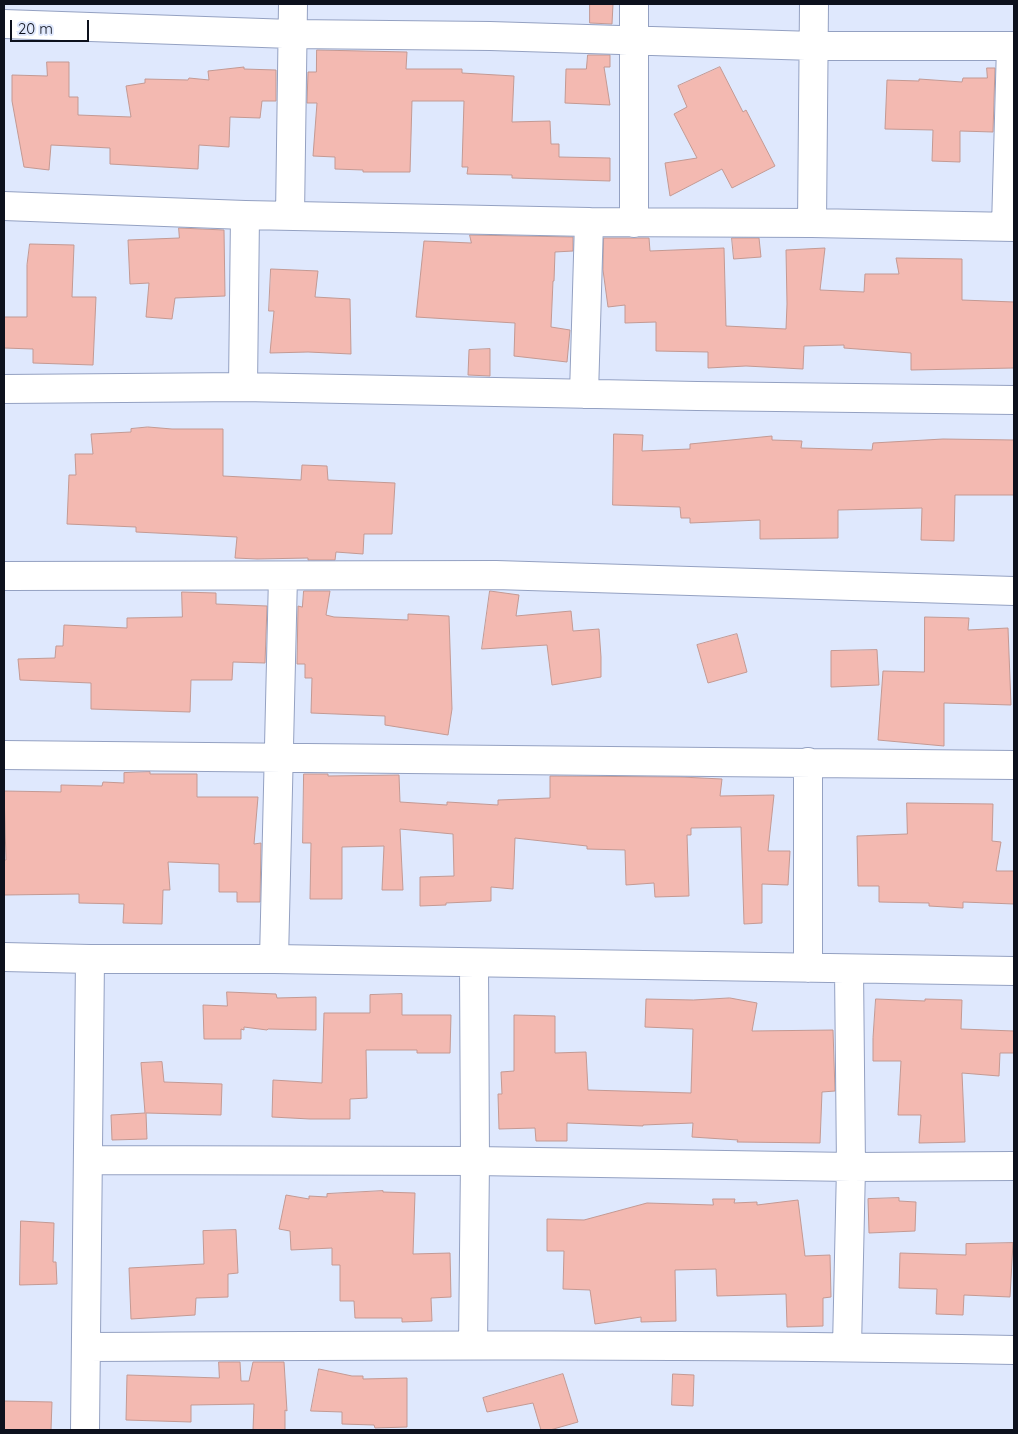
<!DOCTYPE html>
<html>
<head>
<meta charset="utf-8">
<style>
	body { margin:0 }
	#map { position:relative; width:1018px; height:1434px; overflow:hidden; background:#dfe8fd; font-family:Quicksand,sans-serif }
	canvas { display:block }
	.frame { position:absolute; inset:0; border:5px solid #0d111d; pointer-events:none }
	.scale { position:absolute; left:10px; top:20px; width:79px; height:22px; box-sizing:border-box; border:2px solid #0d111d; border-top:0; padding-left:6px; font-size:15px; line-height:18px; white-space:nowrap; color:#0d111d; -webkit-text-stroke:4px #dfe8fd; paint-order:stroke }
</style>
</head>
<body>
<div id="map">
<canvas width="1018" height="1434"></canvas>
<div class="frame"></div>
<div class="scale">20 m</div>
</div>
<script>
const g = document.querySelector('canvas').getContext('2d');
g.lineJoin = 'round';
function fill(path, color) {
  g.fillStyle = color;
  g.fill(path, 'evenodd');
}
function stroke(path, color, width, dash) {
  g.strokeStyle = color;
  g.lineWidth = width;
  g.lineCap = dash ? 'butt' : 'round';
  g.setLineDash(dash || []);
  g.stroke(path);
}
const building = new Path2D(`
	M590 4H613L612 24 590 23Z
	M317 50 407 52 406 69H462V73L514 76 512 122 550 121 551 144H559V157L610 158V181L512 178V175L467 174 468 167H462L464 101H412L410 172H363V170L335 169V157L313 156 317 103H307L308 72H316Z
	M588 55H610V67H604L610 105 565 103 566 69H586Z
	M47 62H69V97H78V115L131 117 126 86 145 83V79L188 80 189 78 209 80 208 71 244 67V69L276 70V101H262L260 118 230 117 229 147 199 145 198 169 110 164V148L51 145 49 170 24 167 12 101V75L47 76Z
	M720 67 743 112 746 110 775 166 732 188 722 169 670 196 665 163 697 158 674 114 687 107 678 86Z
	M987 68H995L993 132 960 131V162L932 161 933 130 885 129 887 80 919 81V79L962 82 963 78H987Z
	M179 228 224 230 225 296 175 298 172 319 146 317 149 283 130 284 128 240 179 238Z
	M470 235 573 237V251L555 252 554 281H553L551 327 570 330 567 362 514 356 515 323 416 317 424 241 471 243Z
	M604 238H649L650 251 724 248 726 326 786 329 787 304 786 250 825 248 820 290 864 292 865 274H899L896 258 962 259V300L1014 302V368L911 370V353L844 348V345L804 346 803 369 746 366 708 368V352L656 351V322L625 323V305L608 307 603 270Z
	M732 238H759L761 257 734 259Z
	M30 244 74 245 72 297H96L93 365 33 363V349L4 348V317H27V265Z
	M271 269 318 271 315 297 350 299 351 354 308 352 270 353 274 311H269Z
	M490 349V376L468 375 469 350Z
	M148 427 172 429H223V476L301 480 302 465 327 466 328 480 395 483 392 534H364L363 554 336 552 335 560H308V558L257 559 235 558 237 537 136 532V527L67 524 69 475H76L75 454H93L91 434 131 432V429Z
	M614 434 643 435 642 451 690 449V444L772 436V440L802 441 801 448 872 450 873 443 943 439 1014 440V495H955L954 541 921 540 922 508 838 510V538L760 539V520L690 523V518H681L680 507 613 505Z
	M304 591H330L326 615 334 617 408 620V614L449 616 452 709 448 735 385 725V716L311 713 312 678H305V664H297L298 606 302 607Z
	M490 591 519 595 516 616 571 611 573 631 599 629 601 657V677L552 685 547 645 482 649Z
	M182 592 216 593V604L267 606 265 663 233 662 232 680H191L190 712 91 709V683L20 680 18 659 55 658 56 646H63L64 625 127 628V618L182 617Z
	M925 617 969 618 968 630 1008 628 1011 705 944 703V746L878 740 883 671 924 672Z
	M737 634 747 672 708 683 697 645Z
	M877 650 879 685 831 687V651Z
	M150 772V774H197V797H258L254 844 261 843 260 902H237V892H219V864L168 862 170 890H163L162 924 123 923 124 904 79 903V894L4 895V860H6L4 791 61 792V785L102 786 103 782 124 783V773Z
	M304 774H328V776L399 775 400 802 447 805V802L498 805V800L550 798V776L681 777 722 779 720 796 774 795 768 851H790L788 885 762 884V923L744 924 741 827 691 828V835H687L689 896 655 897 654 883 626 885 625 850 587 849V846L515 838 513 889 491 887V901L446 903V905L420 906V877L454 876 453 834 400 829 403 890H382L384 846 342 847V899H310L311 843H303Z
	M907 803 993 804 992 841 1001 842 996 871H1014V904L963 902V908L929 906V903L879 902V886H858L857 836 907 834Z
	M227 992 276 994 277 998 316 997V1030L268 1029 267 1030 244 1027V1030L241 1029V1039H204L203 1005 227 1006Z
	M402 994V1015H451L450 1053H417V1050H366L367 1098 350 1099V1119H310L272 1117 273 1080 322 1083 324 1013H370V995Z
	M730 998 757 1003 752 1031 833 1030 835 1091 822 1092 820 1143 737 1142 738 1140 692 1137 693 1123 643 1125V1126L567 1123V1141H536L535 1128 499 1129 498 1094H502L501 1072 514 1071V1015L555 1016V1053L586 1052 588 1090 691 1093 693 1029 645 1027 646 999 693 1000Z
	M876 999 925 1001V999L962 1000 961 1029 1014 1031V1053H1000L999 1076 962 1073 965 1142 919 1143 921 1115H898L901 1061H873V1038Z
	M162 1062 164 1082 222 1084 221 1115 146 1113 147 1139 112 1140 111 1115 145 1113 141 1063Z
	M383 1191V1192L415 1193 413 1254 450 1253 451 1297 431 1298 432 1321 402 1322V1318H355L354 1301H340V1265H332V1248L291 1250 290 1231 279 1229 286 1195 309 1199V1196L327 1197V1194Z
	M899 1198V1201L916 1202 915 1231 869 1233 868 1199Z
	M713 1199H735L734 1203 757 1202V1205L798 1200 805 1256 830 1255 831 1297 823 1298V1326L787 1327 786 1294 717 1296 716 1269 675 1270 676 1321 641 1322V1317L595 1324 590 1290 563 1289 564 1251H547V1219L584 1220 647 1203 713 1205Z
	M21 1221 54 1223 53 1262H56L57 1284 20 1285Z
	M236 1230 238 1273 228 1274V1297L196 1298 195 1315 131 1319 129 1268 204 1264 203 1231Z
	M1013 1243 1010 1297 964 1295 963 1315 936 1314 937 1289 899 1288 900 1253 966 1255V1244Z
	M219 1362H240L241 1381H249L253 1362H284L287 1411 285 1410V1430H253L254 1404 191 1405V1422L126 1420 127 1375 219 1378Z
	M319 1369 352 1376H363V1379L407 1378V1427L375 1428 374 1425 342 1424V1412L311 1411Z
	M563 1374 578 1422 550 1430H541L533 1403 487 1412 483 1398Z
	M673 1374 694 1375 693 1406 672 1405Z
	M4 1401 52 1402 51 1430H4Z`);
const street = new Path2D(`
	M634 4V223
	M4 24 291 34 490 36 814 46H1014
	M4 206 245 215 589 222 812 223 1014 227
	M290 216 293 4
	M812 223 814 4
	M1006 227 1011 46
	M243 387 245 215
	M4 389 243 387 697 396 1014 400
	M584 394 589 222
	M4 576 496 575 1014 591
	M4 755C341 760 677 760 1014 765
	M808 762V968
	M4 957 90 959H274L1014 971
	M274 959 283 576
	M88 1160 475 1161 851 1167 1014 1166
	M473 1345 475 1161 474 964
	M86 1347C396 1345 705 1344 1014 1350
	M847 1347 851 1167 849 969
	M85 1430 90 959`);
fill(building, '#f3b9b1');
stroke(building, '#c39993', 1);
stroke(street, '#94a1c2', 30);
stroke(street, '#fff', 28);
</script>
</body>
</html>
